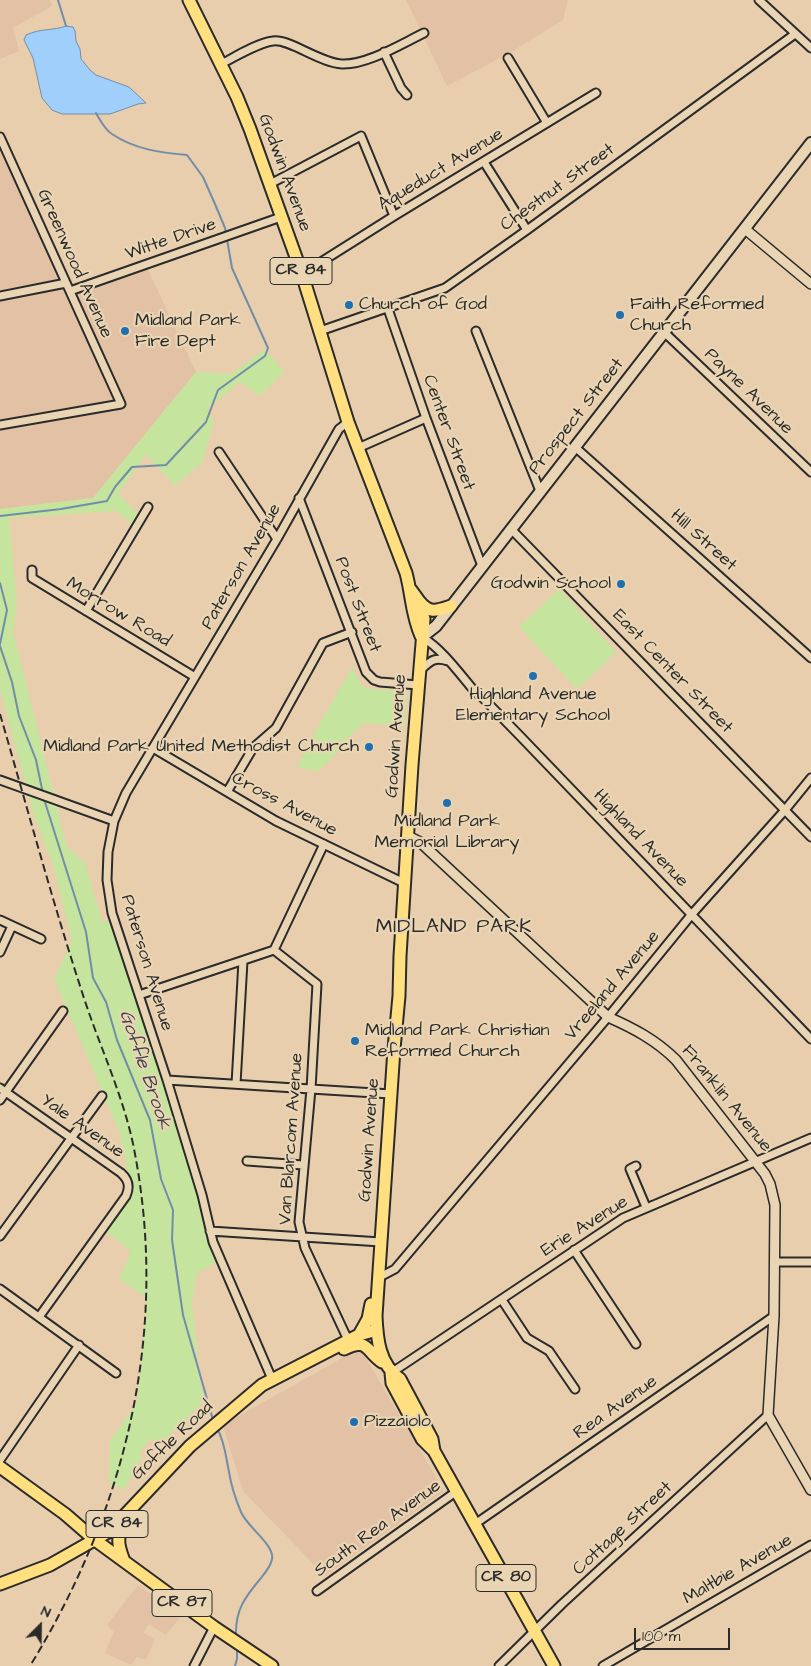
<!DOCTYPE html>
<html>
<head>
<meta charset="utf-8">
<style>
	body { margin:0 }
	#map { position:relative; width:811px; height:1666px; overflow:hidden; background:#e8cead; font-family:"Architects Daughter",sans-serif }
	canvas { display:block }
	.north { position:absolute; left:15px; top:1601px; width:50px; height:50px; -webkit-text-stroke:4px #e9d5b3; paint-order:stroke; rotate:23deg; font-size:14px; font-weight:700; line-height:20px; text-align:center; color:#2b2b2b }
	.north::after { content:''; display:block; margin:auto; width:18px; height:22px; background:#2b2b2b; clip-path:polygon(50% 0,100% 100%,50% 72%,0 100%) }
	.scale { position:absolute; left:634px; top:1628px; width:96px; height:22px; box-sizing:border-box; border:2px solid #2b2b2b; border-top:0; padding-left:6px; font-size:15px; line-height:18px; white-space:nowrap; color:#2b2b2b; -webkit-text-stroke:4px #e9d5b3; paint-order:stroke }
</style>
</head>
<body>
<div id="map">
<canvas width="811" height="1666"></canvas>
<div class="north">N</div>
<div class="scale">100 m</div>
</div>
<script>
const g = document.querySelector('canvas').getContext('2d');
g.lineJoin = 'round';
function fill(path, color) {
  g.fillStyle = color;
  g.fill(path, 'evenodd');
}
function stroke(path, color, width, dash) {
  g.strokeStyle = color;
  g.lineWidth = width;
  g.lineCap = dash ? 'butt' : 'round';
  g.setLineDash(dash || []);
  g.stroke(path);
}
function drawText(font, color, halo, rows, align = 'center') {
  g.font = font + ' "Architects Daughter",sans-serif';
  g.lineWidth = 4.5;
  g.setLineDash([]);
  g.textBaseline = 'middle';
  g.strokeStyle = halo;
  g.fillStyle = color;
  for (const [text, x, y, turn = 0] of rows) {
    g.save();
    g.translate(x, y);
    g.rotate((+turn || 0) * Math.PI / 180);
    g.textAlign = isNaN(turn) ? turn : align;
    if (halo) g.strokeText(text, 0, 0);
    g.fillText(text, 0, 0);
    g.restore();
  }
}
const built = new Path2D(`
	M0 0H50L52 6 13 28 19 51 0 59Z
	M406 0H568L563 20 511 52 447 86Z
	M0 131 72 292 147 268 196 372 93 498 0 509Z
	M360 1348 444 1491 325 1576 243 1491 223 1425Z
	M138 1585 181 1616 166 1635 149 1624 143 1633 155 1639 146 1660 137 1657 131 1665 105 1653 114 1632 107 1625Z`);
const green = new Path2D(`
	M265 349 284 372 260 396 240 382 207 409 214 421 203 461 175 486 146 455 118 494 141 516 135 526 116 511 9 518 17 603 13 632 67 847 85 863 102 922 115 919 220 1260 197 1273 192 1303 201 1387 210 1410 208 1412 204 1401 160 1444 152 1438 140 1451 142 1457 124 1490 109 1482 110 1441 137 1402 147 1298 119 1279 131 1251 102 1228 131 1187 119 1131 54 979 72 941 54 868 34 816 0 689V509L93 498 196 372 231 374Z
	M559 589 616 652 580 687 578 686 576 688 519 627Z
	M352 667 362 686 370 689 407 691 405 726 364 723 342 743 338 752 318 771 297 767 311 739Z`);
const water = new Path2D(`
	M66 26 73 27 75 31 76 41 80 49 81 59 90 70 96 75 129 87 146 103 138 104 110 114H62L52 110 42 98 33 58 24 40 26 35C41 28 53 31 66 26Z`);
const stream = new Path2D(`
	M58 0 66 26
	M0 516 61 509 107 501 115 487 132 467 166 465 206 422 218 390 265 356 268 348 232 268 225 228 215 204 203 177 187 155C161 153 134 149 112 134 105 130 100 120 96 113
	M0 583 7 610 0 644
	M0 646 12 682 19 716 36 760 43 794
	M44 799 86 932 93 978 106 1002 117 1040 150 1120 161 1179 173 1210 172 1240 183 1315 213 1420
	M217 1428C225 1442 226 1458 229 1472 231 1485 236 1500 241 1512 247 1527 275 1545 272 1559 271 1566 265 1573 261 1578 245 1597 235 1610 236 1636
	M235 1666 237 1659V1648`);
const minor = new Path2D(`
	M759 0 811 48
	M384 52 401 88 407 95
	M508 58 547 123
	M221 64C235 57 257 43 273 41 288 38 320 63 342 64 367 65 401 44 424 33
	M0 137 121 404 0 425
	M484 162 527 230
	M270 184 361 136 394 216
	M302 274 394 216 596 93
	M70 291 281 217
	M0 296 66 283
	M388 309 426 418 482 566
	M320 331 445 288 527 230 795 34
	M476 331 540 491
	M664 332 811 472
	M575 447 811 658
	M358 448 426 418
	M219 452 277 539
	M299 498 366 672 374 680 380 682 418 685
	M511 529 811 837
	M32 570V578L195 677
	M86 611 148 507
	M422 637C443 650 459 673 476 693L480 695 521 737 811 1039
	M419 671C430 662 433 656 448 661
	M153 748 276 821 404 883
	M0 780 114 821
	M227 792 253 748 276 728 323 643 352 632
	M0 920 41 939
	M274 950 317 984 311 1089 299 1222 305 1248 348 1340
	M0 952 12 926
	M139 995 274 950 324 844
	M167 1080 391 1094
	M236 1084 243 961
	M0 1088 121 1173C129 1180 130 1187 126 1196L39 1317
	M0 1100 63 1011
	M247 1161 303 1165
	M636 1166 630 1169 646 1207
	M210 1231 381 1242
	M0 1236 102 1096
	M574 1250 636 1344
	M775 1262H811
	M378 1278 395 1269 608 1017 692 914 785 810 811 778
	M0 1289 116 1373
	M502 1300 527 1338 549 1351 575 1389
	M391 1373 623 1218 811 1138
	M272 1379 213 1242 202 1195 167 1080 112 913 107 880 108 852 114 821 126 793 277 539 339 429 348 422
	M0 1460 79 1345
	M475 1524 774 1316
	M317 1591 457 1491
	M194 1666 214 1627
	M499 1666 562 1604 768 1415
	M603 1666 811 1545`);
const tertiary = new Path2D(`
	M745 229 811 284
	M408 836 420 842 608 1017C633 1028 656 1040 676 1060L765 1174 770 1184 775 1205 774 1316 768 1415 811 1490`);
const secondary = new Path2D(`
	M422 637 436 626 811 143`);
const primary = new Path2D(`
	M189 0 237 97 250 129 302 274 348 422 406 573C412 595 411 613 421 636
	M411 590 419 601 424 619 412 765 400 956 399 996 394 1049 376 1316C377 1339 379 1364 400 1379L432 1439 434 1451
	M419 601C430 614 436 611 451 606
	M359 1335 368 1319 371 1304
	M344 1349C368 1337 366 1351 382 1362
	M391 1373 392 1383 422 1439 434 1451 554 1666
	M0 1467 65 1514 95 1540 214 1627 272 1666
	M124 1520C117 1538 117 1543 124 1561
	M0 1584 50 1565 110 1531 190 1446 262 1385 359 1335 377 1330`);
const rail = new Path2D(`
	M0 714C27 807 52 900 82 992 99 1046 125 1098 135 1154 169 1335 125 1511 30 1666`);
const markers = [
	[349,305,5,"#1f6fb2"],
	[620,315,5,"#1f6fb2"],
	[125,331,5,"#1f6fb2"],
	[621,584,5,"#1f6fb2"],
	[533,676,5,"#1f6fb2"],
	[369,747,5,"#1f6fb2"],
	[447,803,5,"#1f6fb2"],
	[355,1041,5,"#1f6fb2"],
	[354,1422,5,"#1f6fb2"]
];
const shields = [
	[301,271,62],
	[117,1524,62],
	[506,1578,60],
	[182,1603,60]
];
const shieldNames = [
	["CR 84",301,271],
	["CR 84",117,1524],
	["CR 80",506,1578],
	["CR 87",182,1603]
];
const streetNames = [
	["Aqueduct Avenue",441,170,-31],
	["Godwin Avenue",284,173,70],
	["Chestnut Street",558,188,-36],
	["Witte Drive",171,240,-19],
	["Greenwood Avenue",74,264,66],
	["Payne Avenue",748,392,44],
	["Prospect Street",577,417,-52],
	["Center Street",448,433,70],
	["Hill Street",703,541,42],
	["Paterson Avenue",242,567,-60],
	["Post Street",357,605,69],
	["Morrow Road",118,613,31],
	["East Center Street",672,672,46],
	["Godwin Avenue",397,736,-86],
	["Cross Avenue",284,805,28],
	["Highland Avenue",640,839,46],
	["Paterson Avenue",146,963,73],
	["Vreeland Avenue",613,986,-50],
	["Franklin Avenue",726,1099,51],
	["Yale Avenue",82,1127,35],
	["Van Blarcom Avenue",292,1139,-86],
	["Godwin Avenue",370,1140,-86],
	["Erie Avenue",585,1227,-32],
	["Rea Avenue",616,1408,-35],
	["Goffle Road",173,1441,-44],
	["South Rea Avenue",378,1529,-36],
	["Cottage Street",623,1529,-43],
	["Maltbie Avenue",738,1570,-30]
];
const poiNames = [
	["Church of God",359,305],
	["Faith Reformed",630,305],
	["Church",630,326],
	["Midland Park",135,321],
	["Fire Dept",135,342],
	["Godwin School",611,584,"right"],
	["Highland Avenue",533,695,"center"],
	["Elementary School",533,716,"center"],
	["Midland Park United Methodist Church",359,747,"right"],
	["Midland Park",447,822,"center"],
	["Memorial Library",447,843,"center"],
	["Midland Park Christian",365,1031],
	["Reformed Church",365,1052],
	["Pizzaiolo",364,1422]
];
const waterNames = [
	["Goffle Brook",144,1070,71]
];
const quarterNames = [
	["MIDLAND PARK",454,928]
];
fill(built, '#e2c1a4');
fill(green, '#c5e59e');
fill(water, '#a1cffc');
stroke(water, '#728da8', 1);
stroke(stream, '#728da8', 2);
stroke(minor, '#2b2b2b', 11);
stroke(tertiary, '#2b2b2b', 12);
stroke(secondary, '#2b2b2b', 14);
stroke(primary, '#2b2b2b', 15);
stroke(minor, '#e9d5b3', 7);
stroke(tertiary, '#e9d5b3', 9);
stroke(secondary, '#e9d5b3', 10);
stroke(primary, '#ffdf80', 11);
stroke(rail, '#2b2b2b', 2, [8, 4]);
for (const [x, y, r, color] of markers) {
  const dot = new Path2D();
  dot.arc(x, y, r, 0, 2 * Math.PI);
  g.fillStyle = color;
  g.fill(dot);
  stroke(dot, '#e9d5b3', 2);
}
for (const [x, y, w] of shields) {
  const box = new Path2D();
  box.roundRect(x - w / 2, y - 13.5, w, 27, 4);
  g.fillStyle = '#e9d5b3';
  g.fill(box);
  stroke(box, '#2b2b2b', 1);
}
drawText('bold 16px', '#2b2b2b', null, shieldNames);
drawText('18px', '#2b2b2b', '#e9d5b3', streetNames);
drawText('18px', '#2b2b2b', '#e9d5b3', poiNames, 'left');
drawText('italic 19px', '#3d444a', '#e9d5b3', waterNames);
g.letterSpacing = '1px';
drawText('20px', '#2b2b2b', '#e9d5b3', quarterNames);
g.letterSpacing = '0px';
</script>
</body>
</html>
